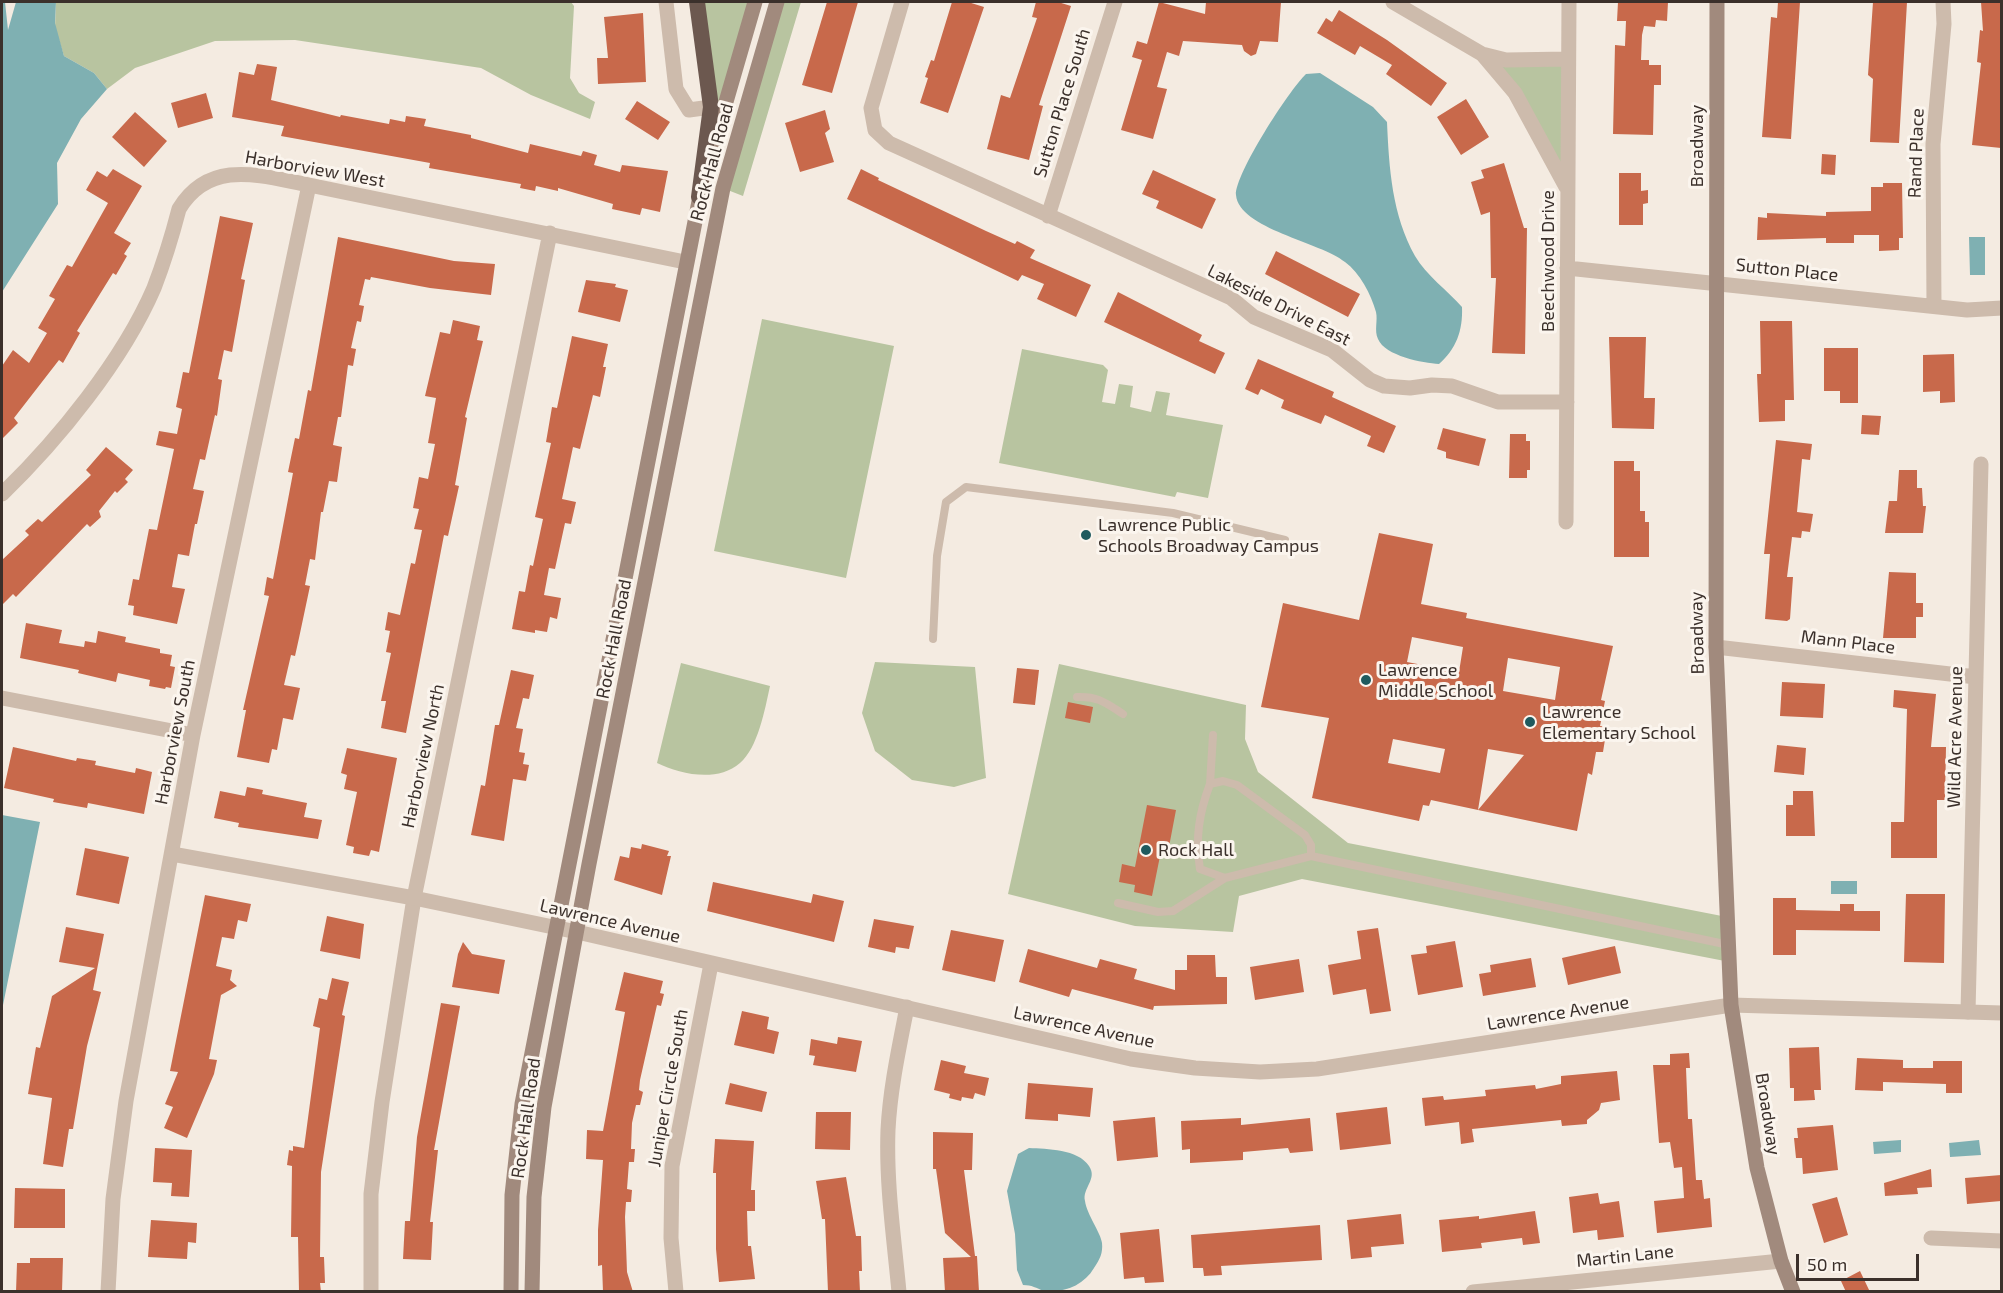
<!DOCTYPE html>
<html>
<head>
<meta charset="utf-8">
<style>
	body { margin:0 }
	#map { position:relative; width:2003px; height:1293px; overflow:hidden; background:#f4ebe1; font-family:"Exo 2",sans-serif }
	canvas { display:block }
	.frame { position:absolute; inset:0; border:3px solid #3b302b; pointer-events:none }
	.scale { position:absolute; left:1796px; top:1254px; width:123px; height:27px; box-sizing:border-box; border:3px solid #3b302b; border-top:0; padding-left:8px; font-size:18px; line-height:21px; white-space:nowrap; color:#3b302b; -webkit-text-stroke:4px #fbf5ee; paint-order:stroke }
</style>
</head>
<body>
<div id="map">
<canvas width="2003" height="1293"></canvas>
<div class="frame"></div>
<div class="scale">50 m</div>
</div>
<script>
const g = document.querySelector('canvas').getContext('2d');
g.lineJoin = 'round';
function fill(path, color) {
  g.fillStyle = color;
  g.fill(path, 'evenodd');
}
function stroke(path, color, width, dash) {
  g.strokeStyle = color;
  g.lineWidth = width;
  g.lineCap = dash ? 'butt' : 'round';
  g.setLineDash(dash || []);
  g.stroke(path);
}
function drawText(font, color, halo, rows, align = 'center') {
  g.font = font + ' "Exo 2",sans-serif';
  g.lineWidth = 6;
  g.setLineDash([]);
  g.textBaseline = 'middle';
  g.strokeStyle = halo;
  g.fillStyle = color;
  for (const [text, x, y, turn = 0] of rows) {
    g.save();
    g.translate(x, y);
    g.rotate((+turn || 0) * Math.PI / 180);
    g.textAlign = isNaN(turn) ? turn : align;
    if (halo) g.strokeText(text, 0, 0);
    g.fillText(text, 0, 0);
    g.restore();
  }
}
const green = new Path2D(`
	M56 2H571L574 6 570 78 579 93 595 102 590 119 531 95 481 68 295 40 215 41 135 68 107 89 94 73 64 56 55 27Z
	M694 2H754L715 142Z
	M781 2H801L743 196 725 189Z
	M1482 54 1568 59V190Z
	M762 319 894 346 846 578 714 551Z
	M1022 349 1103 365 1108 370 1102 402 1115 404 1119 384 1133 386 1130 407 1151 412 1156 391 1170 393 1166 415 1223 425 1208 498 1177 492 1175 497 999 463Z
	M875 662 975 667 986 778 954 787 912 780 875 751 862 713Z
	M681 663 770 686C765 709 758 748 740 763 717 783 680 774 657 763Z
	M1059 664 1246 705 1245 739 1258 772 1348 843 1727 917 1730 962 1302 879 1239 896 1233 932 1135 926 1008 894Z`);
const water = new Path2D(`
	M2 2H5L8 30 16 2H56L55 23 64 56 94 73 107 89 81 119 57 163 58 204 2 292Z
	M1320 73 1373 107 1387 122C1389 168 1392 215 1415 256 1426 275 1448 291 1462 307 1463 331 1456 349 1439 364 1423 363 1385 356 1378 339 1374 331 1378 320 1376 312 1371 294 1360 273 1345 262 1321 242 1239 229 1236 195 1235 174 1289 90 1306 74Z
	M1969 237H1985V275H1970Z
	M2 815 40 822 2 1010Z
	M1831 881H1857V894H1831Z
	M1901 1140V1152L1874 1154 1873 1142Z
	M1979 1140 1981 1155 1950 1157 1949 1143Z
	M1029 1148C1047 1149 1078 1149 1089 1166 1098 1179 1082 1188 1085 1201 1087 1215 1101 1233 1102 1243 1103 1253 1100 1259 1094 1268 1084 1285 1065 1293 1044 1291 1036 1288 1032 1285 1023 1285L1017 1270 1015 1234 1007 1191 1018 1154Z`);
const building = new Path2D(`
	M827 2H858L832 93 802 85Z
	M952 2H968L984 7 948 113 920 103 928 78 925 77 931 60 934 61Z
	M1036 2H1058L1071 6 1039 105 1043 106 1029 160 987 149 1001 95 1010 98 1037 18 1032 17Z
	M1159 2 1205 14 1206 2H1281L1278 42 1260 41 1256 54 1251 56 1244 51 1242 45 1183 41 1179 56 1167 52 1157 87 1167 89 1153 139 1121 130 1142 60 1132 57 1137 41 1147 44Z
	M1618 2H1668L1667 21 1656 20 1655 27 1644 26 1642 35 1641 60H1649V65H1661V85H1654L1653 135 1613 134 1615 45 1625 46 1626 21H1617Z
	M1778 2H1800L1791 139 1762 137 1771 17 1777 18Z
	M1873 2H1907L1899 143 1870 142 1873 79 1868 75Z
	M1981 2H2001V148L1972 145 1981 63 1977 62 1980 30 1983 31Z
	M1339 10 1387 40 1447 83 1431 106 1386 74 1392 65 1360 46 1355 55 1317 33 1326 18 1332 22Z
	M643 13 646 82 598 84 597 58H608L604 17Z
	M257 64 277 67 271 100 340 117 341 115 389 124 390 119 405 122 406 116 426 119 424 126 471 135V138L528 153 530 144 581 156 583 151 597 155 594 165 620 172 622 165 668 171 660 212 642 208 640 215 612 209 613 204 558 188V191L536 186 535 191 520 188 521 184 429 168 430 163 281 136 284 126 232 117 239 72 254 75Z
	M206 93 213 118 178 128 171 103Z
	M1466 99 1489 137 1461 155 1437 117Z
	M637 101 670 122 658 140 625 119Z
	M825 110 830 129 825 133 834 162 800 172 785 123Z
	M135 112 167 141 144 167 112 137Z
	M1822 154 1836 155 1835 175 1821 174Z
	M1504 163 1524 228H1527L1525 354 1492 353 1496 278H1491L1490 212 1481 215 1471 182 1484 178 1481 170Z
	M113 169 142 186 114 233 131 243 124 254 127 256 116 275 113 273 77 331 80 333 63 363 59 360 14 418 18 423 2 439V366L13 350 29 363 47 333 38 328 55 299 49 296 67 265 72 267 108 203 86 190 97 171 107 177Z
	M861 169 879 178 878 180 986 231 1015 244 1017 241 1035 250 1030 258 1091 285 1076 317 1037 299 1044 284 1022 275 1018 281 847 199Z
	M1153 170 1216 199 1202 229 1156 208 1159 201 1142 194Z
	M1619 173H1641V191L1648 190V203L1643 204V225H1619Z
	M1883 183H1902L1903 238H1899V250L1879 251V235H1854V243H1826V238L1757 240 1758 217 1767 218V213L1826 216V212L1871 211V187H1883Z
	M220 216 253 223 241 279 245 280 232 352 224 350 218 379 222 380 217 416 215 415 205 460 200 459 193 489 204 491 197 524H195L189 556 178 554 172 587 185 589 177 624 133 615 134 606 128 605 133 579 139 580 149 529 157 530 174 449 156 445 159 431 177 434 182 409 176 407 183 372 189 373Z
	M338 237 454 261 495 264 491 295 430 288 371 277 370 280 365 279 359 305 364 306 361 322 357 321 351 348 356 349 353 366 348 365 341 417H338L333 445 342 447 337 482 329 481 323 512H321L315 560 310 559 305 585 310 586 299 638 295 656 291 655 284 685 300 688 293 720 283 718 277 750 272 749 269 763 237 757 246 710H243L269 596 264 595 267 577 273 579 293 473 288 472 295 438 299 439 308 390 311 391Z
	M1276 251 1360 294 1348 317 1265 274Z
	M586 280 616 284 615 287 628 290 620 322 578 312Z
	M1118 292 1202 335 1199 341 1225 353 1215 374 1104 322Z
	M453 320 480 326 477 340 483 341 465 417 467 418 455 485 459 486 448 536 444 535 406 733 381 728 386 701H381L391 653 386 652 390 631 385 630 388 612 400 615 411 563 415 564 422 530 414 529 419 509 413 508 419 477 428 479 435 444 428 443 436 398 425 396 440 332 450 334Z
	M1760 321H1792L1794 400H1785V421L1759 422 1757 374H1761Z
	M572 336 608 344 603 367H606L600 397 593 395 580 449 573 447 562 499 576 502 571 524 565 523 555 569 549 568 544 595 561 598 557 619 550 617 547 632 535 630V633L512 629 519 591 525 592 530 565 533 566 543 519 535 517 551 443 546 442 552 407 557 408Z
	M1609 337H1646L1644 398H1655L1654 429 1612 428Z
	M1824 348H1858V403H1840V391H1824Z
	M1954 354 1955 402 1940 403V391L1923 392V355Z
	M1258 359 1334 392 1332 397 1396 426 1384 453 1367 446 1371 436 1325 415 1321 424 1281 408 1284 400 1261 389 1258 395 1245 389Z
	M1862 415 1881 416 1879 435 1861 434Z
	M1443 428 1486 439 1479 466 1446 458V452L1437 449Z
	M1510 434H1526V441H1530V470H1527V478H1509Z
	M1776 440 1812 444 1810 460 1802 459 1797 512 1813 514 1810 532 1802 531 1801 538 1792 537 1787 577H1793L1790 619 1787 621 1765 619 1770 554H1764Z
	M106 447 133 470 125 479 128 482 117 493 115 491 99 511 101 517 90 527 87 524 16 597 13 594 2 605V560L29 535 25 531 38 519 42 522 91 475 86 470Z
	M1614 461H1634V471H1640V511H1645V522H1649V557H1614Z
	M1899 470H1917V488H1922L1923 506H1926L1923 533H1885L1889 501H1897Z
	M1379 533 1433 544 1421 604 1467 613 1466 618 1613 646 1601 700 1605 701 1600 726 1607 727 1603 752H1596L1592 775 1588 773 1577 831 1478 810 1524 755 1488 749 1478 810 1431 800 1429 806 1423 805 1419 821 1312 798 1329 718 1261 707 1283 603 1359 620ZM1412 637 1463 647 1459 672 1407 662ZM1508 658 1560 667 1555 700 1503 691ZM1393 739 1445 749 1440 773 1388 763Z
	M1889 572 1916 573V603H1923V617H1916V638H1883Z
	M26 623 62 630 59 643 84 647 85 641 96 643 98 631 126 637 125 642 160 649V653L172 655 170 666 175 667 171 688 166 687 165 689 149 686 150 680 118 673 116 682 78 673 79 670 20 658Z
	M1017 668 1039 670 1035 705 1013 703Z
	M511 670 534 675 529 699 523 698 516 728 523 729 519 752 525 753 523 764 529 765 526 781 513 779 504 841 471 835 481 785 485 786 495 725H499Z
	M1782 682 1825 684 1823 718 1780 716Z
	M1894 690 1936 694 1931 747H1946L1945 800H1937V858H1891V822H1904L1907 709 1893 707Z
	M1068 702 1093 707 1090 723 1065 718Z
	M1777 745 1806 748 1804 775 1774 772Z
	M13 747 76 761 77 758 96 761 95 765 135 773 136 768 152 772 144 814 88 803 87 808 53 802 54 799 4 788Z
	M347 748 397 758 379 852 371 850 369 856 353 853 354 847 346 845 357 792 344 789 347 775 341 773Z
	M247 787 263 790 262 794 307 803 304 817 322 820 318 839 238 827 239 823 214 818 220 791 245 796Z
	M1793 791H1813L1815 836H1786V805H1793Z
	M1147 805 1176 810 1168 852 1161 851 1152 896 1134 892 1135 885 1119 882 1122 864 1135 867Z
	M642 844 669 851 667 856H671L662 895 614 880 620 856 629 858 631 847 641 849Z
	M85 848 129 857 119 904 76 895Z
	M713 882 811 903 813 894 844 901 834 942 707 911Z
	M1906 894H1945L1944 963 1904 962Z
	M205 895 251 904 247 922 238 920 234 939 222 937 216 966 232 970 230 980 237 986 221 995 209 1059 217 1060 214 1074 187 1138 164 1128 173 1107 165 1104 178 1072 170 1071Z
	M1773 898H1796V910L1840 911V904H1854V911H1880V931L1796 930V955H1773Z
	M327 916 364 924 360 959 320 951Z
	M874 919 914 926 909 949 896 947 895 953 868 947Z
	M66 927 104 934 93 990 101 992 87 1046 73 1129H69L63 1167 43 1164 52 1098 28 1094 36 1047 40 1048 52 996 95 968 59 962Z
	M1378 928 1391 1011 1370 1014 1366 989 1333 995 1328 965 1361 959 1357 931Z
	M951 930 1004 940 995 982 942 970Z
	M1455 941 1463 987 1418 995 1411 955 1427 953 1426 946Z
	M463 942 472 954 505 960 499 994 452 987 458 954Z
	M1615 946 1621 973 1568 985 1562 958Z
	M1028 949 1097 968 1100 959 1137 969 1134 979 1175 990V970H1187V955H1215L1216 977H1227V1004L1154 1006 1153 1010 1072 989 1069 997 1019 982Z
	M1531 958 1536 987 1483 996 1479 974 1491 972 1490 965Z
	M1299 959 1304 992 1255 1000 1250 967Z
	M624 972 663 981 660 993 664 994 661 1006 657 1005 640 1080 639 1090 643 1092 640 1105H636L632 1123 631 1149H635L634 1162H629L627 1189 632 1190 631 1202H626L625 1217 627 1272 633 1292H603L602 1265 598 1266V1230L603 1160 586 1159 587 1130 603 1131 625 1012 615 1010Z
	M332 978 349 982 342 1015 345 1016 321 1172 320 1257H324L325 1283H320L321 1292H299L298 1237H291L292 1166 287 1165 289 1150 293 1151V1146L304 1148 320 1028 313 1026 319 998 327 1000Z
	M441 1003 460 1006 434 1150H438L430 1222H433L431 1260 403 1259 405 1221H410L417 1137Z
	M742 1011 769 1017 767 1029 779 1032 774 1054 734 1045Z
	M838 1037 862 1041 856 1072 813 1065 815 1056 809 1055 811 1039 837 1044Z
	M1819 1047 1821 1090H1814L1815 1100 1794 1101V1088H1790L1789 1048Z
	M1689 1053 1690 1068H1686L1688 1119H1692L1696 1180H1702L1704 1199 1710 1198 1712 1227 1657 1233 1654 1201 1684 1198 1682 1167 1674 1168 1670 1142 1659 1143 1653 1065H1670V1054Z
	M1857 1058 1903 1060V1068H1933V1061H1962V1093H1946V1084L1883 1082V1091L1855 1090Z
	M941 1060 966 1066 964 1073 989 1078 985 1096 975 1093 973 1099 962 1097 961 1101 949 1098 950 1094 934 1090Z
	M1617 1071 1620 1100 1601 1103 1599 1110 1587 1120V1124L1562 1126 1561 1120 1472 1129 1474 1142 1461 1144 1459 1122 1425 1126 1422 1098 1443 1096 1444 1100 1486 1096 1485 1090 1535 1085 1536 1089 1561 1084V1076Z
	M730 1083 767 1092 762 1112 725 1104Z
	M1028 1083 1093 1088 1090 1117 1058 1114V1121L1025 1119Z
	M1387 1107 1391 1144 1340 1150 1336 1113Z
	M816 1112H851L850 1150 815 1149Z
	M1155 1117 1158 1157 1117 1161 1113 1121Z
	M1241 1118V1125L1310 1118 1313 1151 1290 1153 1288 1148 1243 1152V1160L1190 1163V1149L1182 1150 1181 1121Z
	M1833 1125 1838 1170 1803 1174 1802 1158H1796L1794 1138H1798L1797 1128Z
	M933 1132 973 1133 972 1170H964L975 1256H977L979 1292H945L943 1258 971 1257 945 1233 936 1169H933Z
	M715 1139 754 1141 751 1190H755V1211H747L748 1246H751L755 1279 719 1282 716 1249V1173H713Z
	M155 1148 192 1150 189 1197 171 1196 172 1183 153 1182Z
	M1931 1169 1932 1187 1917 1188 1918 1194 1885 1196 1884 1183Z
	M2001 1175V1201L1967 1204 1965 1178Z
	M846 1177 856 1236H861L862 1271H859L860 1292H828L825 1219H822L816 1181Z
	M15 1188 65 1189V1228H14Z
	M1598 1193 1600 1204 1619 1201 1624 1237 1598 1240 1597 1230 1573 1233 1569 1197Z
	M1837 1197 1848 1235 1824 1243 1812 1204Z
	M1535 1211 1540 1243 1523 1245 1522 1238 1481 1243 1482 1248 1442 1252 1439 1220 1479 1216V1219Z
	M1401 1214 1404 1244 1371 1247 1372 1257 1351 1259 1347 1220Z
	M151 1220 197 1223 196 1243 188 1242 187 1259 148 1257Z
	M1320 1225 1322 1260 1221 1266 1222 1275 1204 1276 1203 1268H1193L1191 1235Z
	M1159 1229 1164 1282 1145 1283 1144 1277 1124 1279 1120 1233Z
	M30 1258H63L62 1292H16L17 1263H30Z
	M1860 1271 1870 1292H1846L1841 1281Z`);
const service = new Path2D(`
	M933 639 937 556 946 502 966 487 1173 513 1285 540
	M1077 697C1098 696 1106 703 1123 714
	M1210 784 1213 735
	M1311 856V845L1305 835 1237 785 1223 781 1210 784C1199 813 1195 839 1200 869L1225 878 1311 856 1729 945
	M1118 903 1158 912 1173 911 1225 878`);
const minor = new Path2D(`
	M666 2 676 89 689 110 711 107
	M902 2 871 108 875 130 889 143 1231 298 1254 317 1332 350 1370 380 1384 386 1410 388 1432 385 1452 386 1498 402H1567
	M1393 2 1482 54 1506 60 1568 59
	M1482 54 1515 93 1566 187
	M1048 216 1115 2
	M1567 268 1967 310 2002 308
	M1934 306 1933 144 1944 24 1943 2
	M2 494C58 440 123 360 154 288 164 262 172 236 179 209 210 158 261 176 309 185L685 262
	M1566 522 1569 2
	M1716 647 1976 677
	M2 698 193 735
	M1968 1012 1981 464
	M1931 1238 2002 1241
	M108 1292 113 1199 126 1101 193 735 309 185
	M371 1292V1194L382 1102 414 898 550 233
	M676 1292 671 1238 672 1166 711 964
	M899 1292C894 1238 886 1184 888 1130 890 1089 899 1048 907 1007
	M1473 1292 1781 1261`);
const tertiary = new Path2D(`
	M172 854 414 898 577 932 1131 1059 1195 1068 1260 1072 1317 1069 1731 1005 2002 1013`);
const secondary = new Path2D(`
	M1717 2 1716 647 1731 1005 1757 1168 1781 1261 1793 1292
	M710 157 755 2
	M511 1292 512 1195 522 1104 702 186
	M532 1292 534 1197 544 1107 589 864 723 188 777 2`);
const trunk = new Path2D(`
	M697 2 711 107 699 197`);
const markers = [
	[1086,535,6,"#1f5a5e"],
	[1366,680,6,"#1f5a5e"],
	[1530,722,6,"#1f5a5e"],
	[1146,850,6,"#1f5a5e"]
];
const streetNames = [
	["Sutton Place South",1062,103,-73],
	["Broadway",1697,146,-90],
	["Rand Place",1916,153,-88],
	["Rock Hall Road",712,162,-75],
	["Harborview West",315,169,10],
	["Beechwood Drive",1548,261,-90],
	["Sutton Place",1787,270,6],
	["Lakeside Drive East",1279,305,27],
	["Broadway",1697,633,-91],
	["Rock Hall Road",614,639,-79],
	["Mann Place",1848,642,7],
	["Harborview South",175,732,-79],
	["Wild Acre Avenue",1955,737,-89],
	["Harborview North",423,756,-78],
	["Lawrence Avenue",610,921,13],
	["Lawrence Avenue",1558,1013,-9],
	["Lawrence Avenue",1084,1027,12],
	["Juniper Circle South",668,1088,-80],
	["Broadway",1768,1114,81],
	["Rock Hall Road",526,1118,-82],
	["Martin Lane",1625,1256,-6]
];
const poiNames = [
	["Lawrence Public",1098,525],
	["Schools Broadway Campus",1098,546],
	["Lawrence",1378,670],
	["Middle School",1378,691],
	["Lawrence",1542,712],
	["Elementary School",1542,733],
	["Rock Hall",1158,850]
];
fill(green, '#b8c4a0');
fill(water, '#7fb0b2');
fill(building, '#c8694b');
stroke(service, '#cdbbac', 8);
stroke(minor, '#cdbbac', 15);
stroke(tertiary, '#cdbbac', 15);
stroke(secondary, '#a18a7d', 15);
stroke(trunk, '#6c584f', 16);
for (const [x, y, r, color] of markers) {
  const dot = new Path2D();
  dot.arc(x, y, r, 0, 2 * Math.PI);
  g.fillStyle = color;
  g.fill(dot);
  stroke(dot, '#fbf5ee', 2);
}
drawText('18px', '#3b302b', '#fbf5ee', streetNames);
drawText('18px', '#3b302b', '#fbf5ee', poiNames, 'left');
</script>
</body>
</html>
